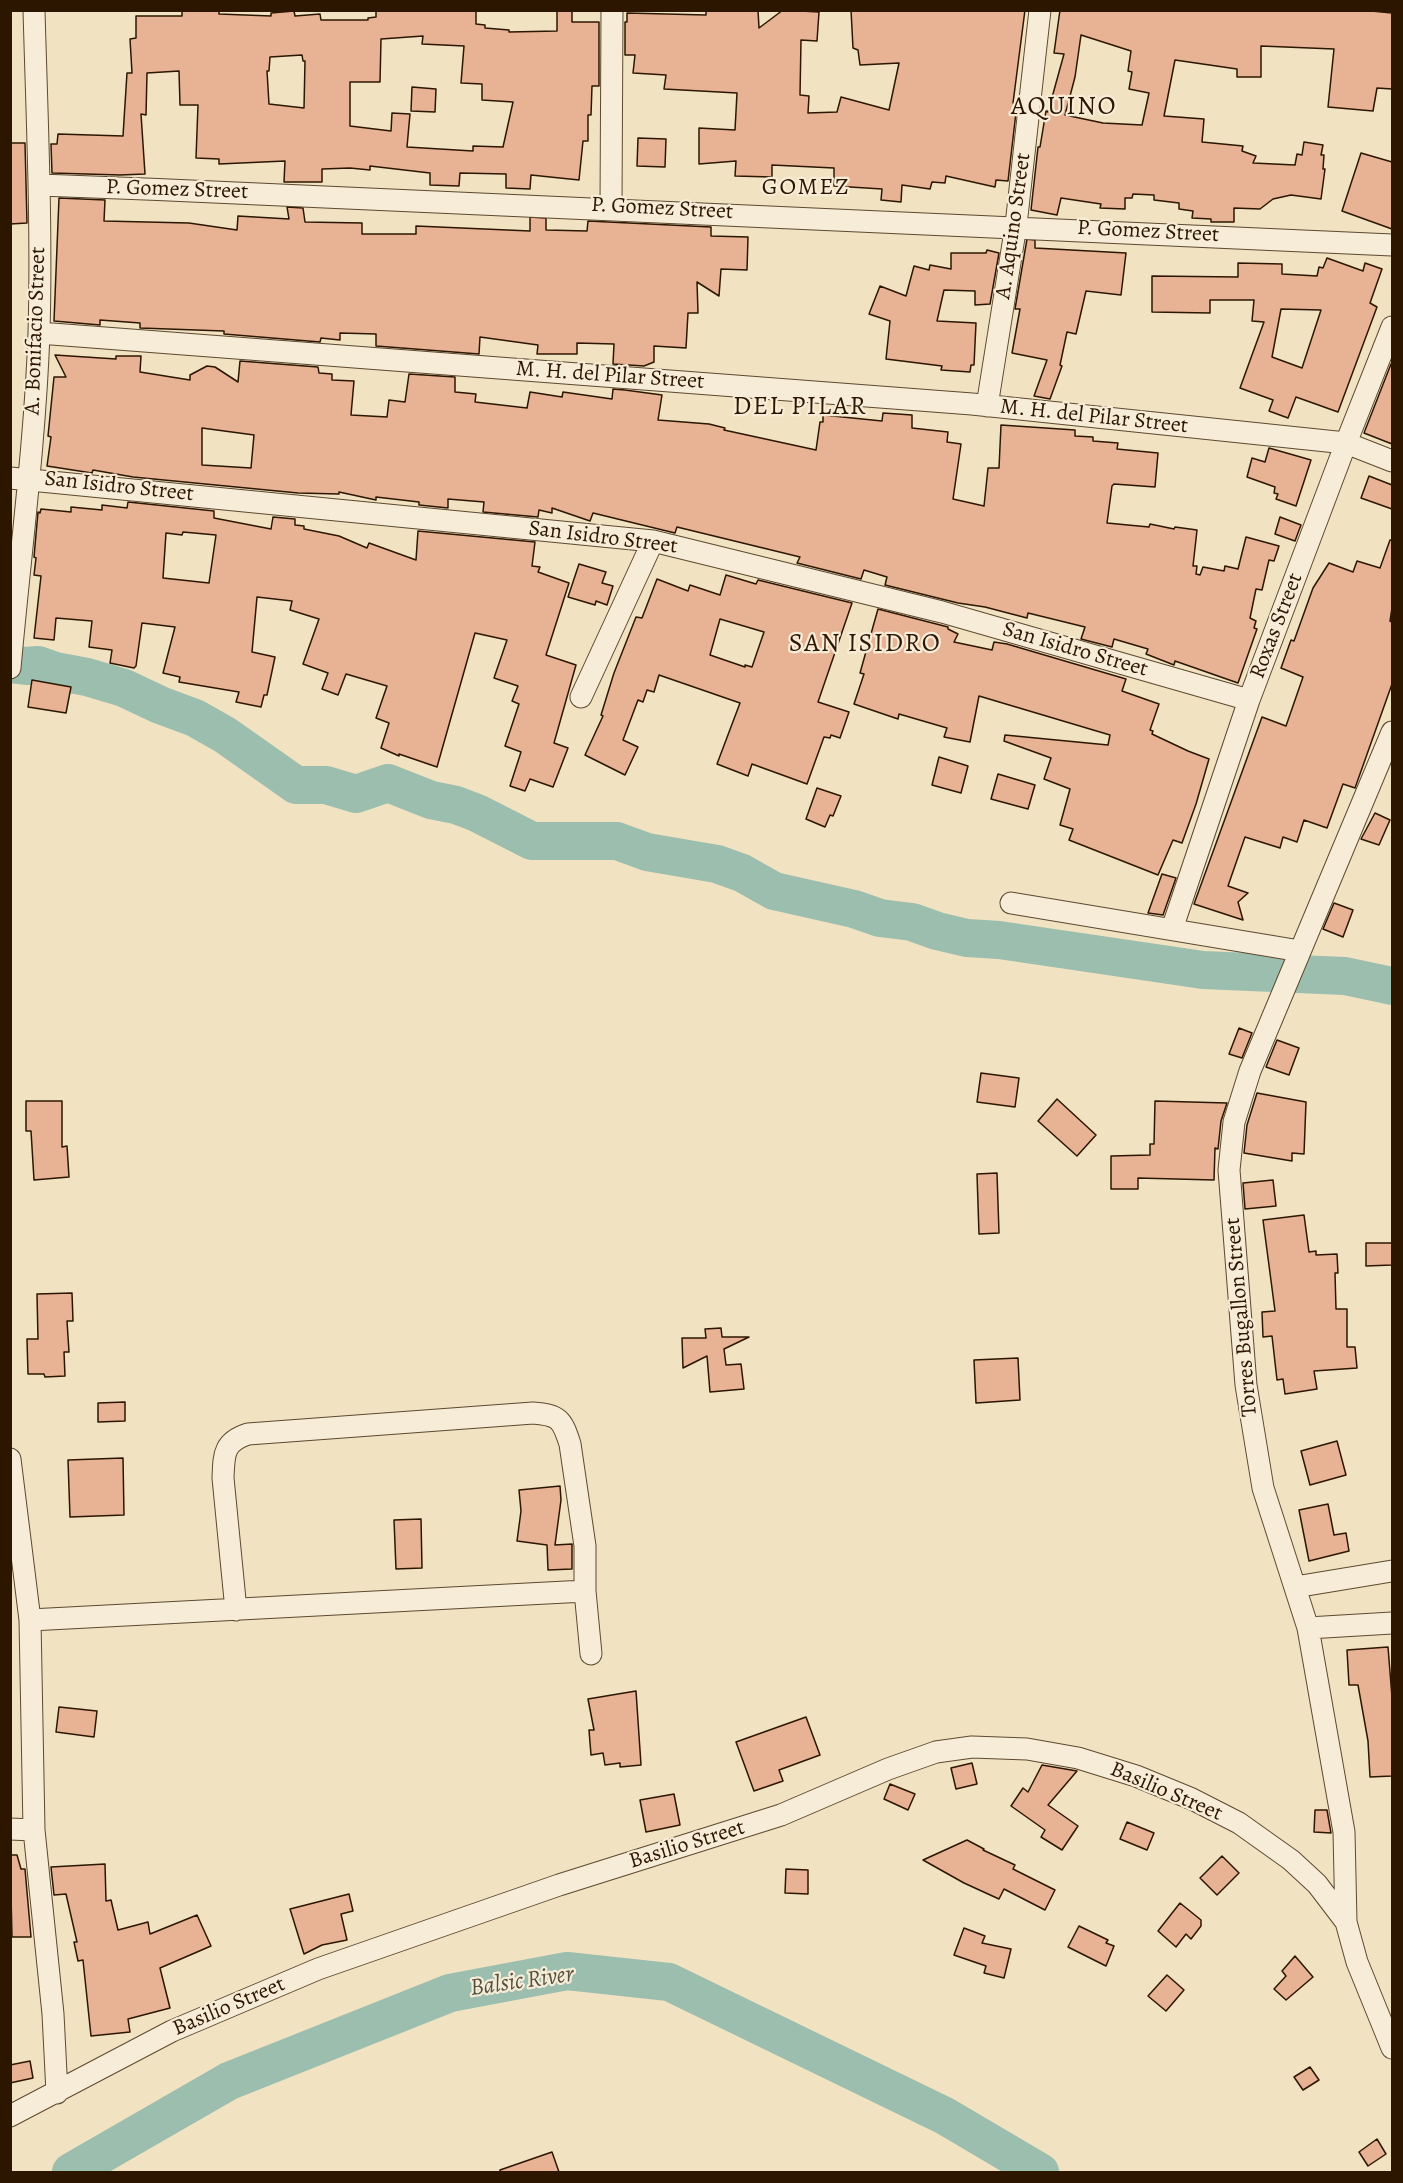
<!DOCTYPE html>
<html>
<head>
<meta charset="utf-8">
<style>
	body { margin:0 }
	#map { position:relative; width:1403px; height:2183px; overflow:hidden; background:#f1e2c1; font-family:Alegreya,serif }
	canvas { display:block }
	.frame { position:absolute; inset:0; border:12px solid #2c1600; pointer-events:none }
</style>
</head>
<body>
<div id="map">
<canvas width="1403" height="2183"></canvas>
<div class="frame"></div>
</div>
<script>
const g = document.querySelector('canvas').getContext('2d');
g.lineJoin = 'round';
function stroke(path, color, width, dash) {
  g.strokeStyle = color;
  g.lineWidth = width;
  g.lineCap = dash ? 'butt' : 'round';
  g.setLineDash(dash || []);
  g.stroke(path);
}
function fill(path, color) {
  g.fillStyle = color;
  g.fill(path, 'evenodd');
}
function drawText(font, color, halo, rows, align = 'center') {
  g.font = font + ' Alegreya,serif';
  g.lineWidth = 4.5;
  g.setLineDash([]);
  g.textBaseline = 'middle';
  g.strokeStyle = halo;
  g.fillStyle = color;
  for (const [text, x, y, turn = 0] of rows) {
    g.save();
    g.translate(x, y);
    g.rotate((+turn || 0) * Math.PI / 180);
    g.textAlign = isNaN(turn) ? turn : align;
    if (halo) g.strokeText(text, 0, 0);
    g.fillText(text, 0, 0);
    g.restore();
  }
}
const river = new Path2D(`
	M10 664 26 666 38 665 55 671 87 677 124 688 160 705 195 718 225 735 296 785H326L356 794 388 783 431 800 456 805 477 813 532 841H617L647 852 717 864 742 873 774 891 854 909 880 918 912 922 937 931 967 938 999 940 1203 970 1345 976 1392 986
	M71 2172 229 2081 450 1993 567 1971 669 1982 945 2116 1040 2172`);
const building = new Path2D(`
	M182 10H219V14L271 16V13L294 11 295 16 320 14 321 20H368V18L376 17V10H476V24L485 25V28L509 30V32L557 31V10H572V22H599V86H592L591 115H588V141H583L579 180 531 175 530 189 506 188V174L460 173 459 186 430 185V173L370 166V170L350 168 322 169V182H284L285 161 219 164V159L196 158 198 105H180L179 71 147 73 146 115 141 114 145 174 120 175 52 173 51 144H57L58 134 123 136 127 73H132L130 39 136 38V16H182ZM423 36 422 44 464 46 461 83 482 84V100L513 102 503 147 473 146V151L407 147 410 114 392 113 391 131 350 126V82H380L381 39ZM302 55 303 61H305L304 108 269 104 267 71H269L270 57Z
	M706 10H758L759 28 783 10 819 12 817 41 801 40 800 95 809 96 808 113 837 112 841 97 889 110 899 63 860 65 858 50 853 48 851 10H1025L1013 103 1017 104 1008 181 996 180 995 187 946 176 945 183 932 182 930 189 902 185 901 202 881 200 882 189 834 186V168L772 165V177L735 176 736 161 699 164V128L735 130 737 93 664 89 666 75 633 73 635 55H625V22H627V13L706 15Z
	M1060 10H1361L1392 13V89L1377 88 1373 111 1328 107 1334 49 1261 46V77H1237V69L1175 60 1164 116 1204 119 1202 142 1243 146 1242 151 1256 156 1253 163 1295 165 1297 154 1302 155 1304 142 1323 145 1321 155H1324L1323 169H1325L1321 199 1291 195 1273 199 1260 209 1234 208V222H1211V219L1192 218 1193 211 1179 209V203L1154 200V195L1133 194 1132 198H1125V209L1100 208 1101 204 1061 198 1057 215 1031 210 1038 147H1040L1046 111 1048 112 1064 54 1054 53ZM1081 35 1131 51 1128 71 1132 72 1129 89 1149 93 1142 125 1103 123 1065 115 1075 77Z
	M412 87 436 89 435 112 411 111Z
	M638 138 666 139 665 167 637 166Z
	M10 143H25L27 223 10 224Z
	M1361 153 1392 162V229L1342 211Z
	M59 198 105 200 104 221 189 223 237 230 238 216 289 219 287 207 303 208 305 222 362 223V234H416V226L530 231V217L546 218V230L587 231 588 221 711 227V236L748 237 747 270 721 269 719 296 697 282 698 313H688L686 348 654 346V362L644 366 613 364 614 344 577 343V354H537L538 345 480 337 479 354 376 346V334L340 333V340L321 338 320 342 224 334V331L140 328V323L100 320V325L54 321Z
	M1027 239 1035 240V248L1126 253 1121 295 1086 291 1076 334 1067 332 1060 365 1062 366 1050 399 1034 396 1047 360 1012 353 1020 309H1015Z
	M987 250 999 253 990 304 975 305V291L944 290 937 321 976 323 974 365H971L970 372 941 370 942 366 886 359 890 321 869 314 880 286 906 296 914 266 929 270 930 265 951 269V253H986Z
	M1327 258 1363 271 1365 263 1382 269 1370 303 1377 307 1338 412 1296 397 1288 418 1269 411 1273 400 1240 388 1264 322 1252 321 1254 300H1210V313L1152 312V276L1238 277V263L1282 264V274L1317 276 1319 267 1323 268ZM1281 309 1321 310 1302 368 1272 357Z
	M55 355 116 359V356H141L140 372 190 380V375L207 366 215 367 238 382 240 361 318 367 319 373 332 374V380L354 381 351 415 387 417 389 400 405 402 409 374 455 377V392L476 394 475 402 527 408 530 392 562 397 563 392 612 399 613 389 625 390 662 395 658 420 709 424 725 428 724 430 816 450 820 422H823V415L882 421 883 413 912 415V428L948 432 947 442 961 444 953 499 984 506 988 468H999L1001 425 1075 430V436L1093 437V441L1118 443 1117 449 1158 453 1155 487 1114 484 1112 486 1107 523 1149 527 1150 524 1174 529 1175 527 1197 530 1193 566H1197L1196 574 1200 575 1203 567 1224 571 1225 566 1238 569 1246 537 1279 546 1274 561 1269 560 1262 590 1256 589 1250 618 1256 621 1254 628 1257 629 1238 683 1175 661 1174 665 1146 654 1148 649 1114 639 1112 647 1081 639 1085 627 1028 613 1027 618 985 607 958 603 885 585 887 577 864 570 861 579 797 563 800 557 677 527 675 533 593 513 590 521 552 508V513L539 510 538 517 483 512 484 502 448 499V508L419 505V502L376 497V500L339 492V494L298 493 133 477 93 470 92 473 47 466 51 437 48 436 54 377H66ZM202 428 254 435 251 468 202 465Z
	M1391 364H1392V444L1364 433Z
	M1269 448 1311 460 1296 506 1276 499 1278 494 1274 493 1275 487 1247 477 1252 458 1265 462Z
	M1369 476 1392 485V509L1361 498Z
	M128 502 214 511V518L271 529 273 517 295 519V525L304 526V529L339 536 367 548 369 543 416 560 418 531 535 542 532 566 540 567 538 572 569 583 546 655 576 665 554 743 568 748 553 787 530 779 525 791 510 786 521 752 505 746 519 704 512 701 518 686 494 678 507 640 475 633 437 767 399 754V756L381 748 389 723 376 718 387 686 346 674 338 695 322 689 328 673 303 664 319 619 290 610 292 601 257 597 252 652 275 657 267 695H264L261 707 236 702 239 692 179 682 180 677 163 673 175 627 142 623 136 666 134 668 110 663 112 650 89 647 92 621 56 618 54 640 34 638 41 576 34 575 36 558 34 557 38 512 40 513 41 509 71 512V507L102 510V505L127 508ZM183 532 216 535 209 583 163 578 166 533 182 535Z
	M1280 517 1301 525 1295 541 1275 534Z
	M1390 540H1392V608L1390 621 1392 622V684L1355 788 1343 784 1327 828 1304 820 1297 842 1283 837 1280 848 1245 837 1228 886 1248 893 1238 902 1243 920 1194 904 1262 717 1286 726 1303 677 1281 668 1291 640 1294 641 1313 588 1329 563 1353 572 1357 561 1380 568Z
	M579 564 606 572 602 583 613 586 607 605 596 601 595 605 568 597Z
	M726 575 756 584 758 580 852 603 818 702 849 712 840 738 831 735 830 738 824 737 807 784 752 764 748 776 717 764 740 703 659 675 654 692 647 690 643 702 638 700 623 740 638 747 625 775 585 755 603 716 601 715 614 673 636 617 642 618 657 579 688 591 690 585 720 595ZM720 619 764 632 752 667 745 665V667L710 655Z
	M878 609 948 627V629L958 634 954 642 992 650 994 642 1007 644 1126 679 1122 691 1159 704 1150 730 1153 731 1152 734 1188 751 1209 759 1196 804 1182 843 1173 840 1158 875 1069 840 1073 829 1060 825 1070 789 1044 779 1051 758 1004 741 1005 735 1108 745 1110 735 979 696 970 742 944 737 947 728 899 714 898 719 854 704 864 674 860 673Z
	M32 680 71 687 66 713 28 707Z
	M939 757 968 766 961 793 932 785Z
	M998 774 1035 785 1028 809 991 799Z
	M817 788 841 796 833 816 830 815 825 827 806 819Z
	M1375 813 1390 820 1379 845 1361 839Z
	M1162 874 1176 878 1163 915 1148 913Z
	M1334 903 1353 910 1343 937 1323 929Z
	M1239 1028 1252 1033 1242 1058 1229 1054Z
	M1277 1040 1299 1048 1289 1075 1266 1067Z
	M981 1073 1019 1078 1015 1107 977 1102Z
	M1257 1093 1306 1102 1304 1154 1292 1153V1161L1244 1153 1247 1125Z
	M1057 1099 1096 1135 1077 1156 1038 1121Z
	M26 1101H62V1147L67 1146 69 1177 34 1180 31 1131H26Z
	M1155 1101 1227 1103 1221 1121 1218 1149 1215 1148 1214 1180 1138 1178V1189H1111V1156L1150 1155V1144H1154Z
	M997 1173 999 1233 979 1234 977 1174Z
	M1273 1180 1276 1206 1245 1209 1243 1183Z
	M1304 1215 1309 1252 1316 1251V1255L1337 1254 1338 1273H1335L1336 1309H1347V1347H1355L1357 1368 1314 1371 1317 1389 1285 1394 1283 1379 1277 1380 1272 1336 1263 1337 1262 1312 1275 1311 1263 1220Z
	M1366 1243H1392V1265L1366 1266Z
	M72 1293 73 1321H67L69 1352H64L65 1376 45 1377 44 1374H28L27 1339H38L37 1294Z
	M721 1328 722 1337H749L724 1349 726 1365 741 1364 744 1389 710 1392 707 1356 683 1368 682 1338H706L705 1329Z
	M1018 1358 1020 1400 976 1403 974 1360Z
	M125 1402V1421L98 1422V1403Z
	M1337 1441 1346 1475 1310 1485 1301 1451Z
	M123 1458 124 1515 70 1517 68 1460Z
	M560 1486 561 1500 555 1545 572 1544V1569L548 1570 547 1545 517 1541 521 1511 519 1490Z
	M1328 1504 1334 1535 1346 1533 1349 1551 1309 1561 1299 1510Z
	M421 1519 422 1568 396 1569 394 1520Z
	M1388 1647 1392 1697V1776L1370 1777 1368 1741 1358 1685H1349L1347 1650Z
	M636 1691 641 1765 620 1767V1763L605 1765 603 1753 591 1755 589 1730H594L588 1699Z
	M59 1707 97 1711 94 1737 56 1732Z
	M806 1717 820 1755 779 1770 783 1781 754 1791 736 1742Z
	M972 1763 977 1784 956 1789 951 1768Z
	M1042 1765 1077 1771 1048 1805 1078 1826 1062 1850 1041 1837 1045 1830 1011 1806 1023 1788 1028 1792Z
	M890 1784 915 1794 908 1810 884 1799Z
	M674 1794 680 1825 646 1832 640 1800Z
	M1315 1810H1327L1331 1833 1314 1832Z
	M1127 1822 1154 1833 1147 1850 1120 1839Z
	M967 1840 984 1849 983 1850 1015 1865 1013 1869 1055 1890 1045 1910 1004 1889 999 1899 964 1883 923 1860Z
	M10 1855H17L21 1869H25L31 1937H12Z
	M1222 1856 1239 1873 1217 1895 1200 1878Z
	M105 1864 106 1901 111 1900 118 1930 148 1922 150 1934 197 1915 211 1946 160 1968 170 2008 128 2019 130 2032 91 2036 83 1960 78 1961 74 1942H77L66 1894 54 1895 51 1867Z
	M786 1869 808 1870V1894L785 1893Z
	M349 1894 353 1911 341 1914 347 1940 322 1945 304 1954 290 1909Z
	M1180 1903 1201 1920V1926L1191 1939 1186 1934 1176 1947 1158 1931Z
	M1079 1926 1108 1940 1106 1943 1114 1946 1106 1966 1068 1947Z
	M964 1928 985 1936 982 1943 1011 1949 1004 1978 984 1973 986 1966 954 1955Z
	M1295 1956 1313 1977 1286 2000 1274 1989 1286 1976 1282 1971Z
	M1167 1975 1184 1990 1166 2011 1148 1996Z
	M30 2061 33 2078 10 2083V2065Z
	M1310 2067 1319 2080 1303 2090 1294 2077Z
	M1377 2139 1386 2154 1368 2166 1359 2152Z
	M552 2152 559 2172H500V2170Z`);
const street = new Path2D(`
	M40 185C491 202 942 221 1392 245
	M611 206 612 10
	M39 333 972 404 1346 443 1392 461
	M987 406 1016 225 1040 10
	M10 478 653 541 942 612 1249 700
	M10 668C20 556 35 445 39 333 42 226 37 118 34 10
	M581 697 653 541
	M1392 732 1250 1071 1234 1122 1229 1170 1246 1385 1263 1488 1308 1628 1344 1832 1346 1922 1357 1962 1392 2048
	M1011 903 1300 951
	M1172 929 1249 700 1346 443 1392 327
	M10 1459 30 1620 34 1830 53 2014 57 2093
	M1295 1587 1392 1571
	M585 1591 591 1654
	M30 1620 585 1591V1546L570 1444C562 1419 559 1415 533 1413L248 1434C223 1442 224 1455 223 1478L236 1610
	M1308 1628 1392 1623
	M10 1829 34 1830
	M10 2116 172 2031 318 1969 559 1885 781 1815 888 1769 936 1752 972 1747 1027 1749 1078 1758 1136 1776 1192 1799 1239 1823 1291 1860 1317 1884 1346 1922`);
const streetNames = [
	["P. Gomez Street",177,190,2],
	["P. Gomez Street",662,209,3],
	["A. Aquino Street",1014,226,-82],
	["P. Gomez Street",1148,232,3],
	["A. Bonifacio Street",36,331,-88],
	["M. H. del Pilar Street",610,376,4],
	["M. H. del Pilar Street",1094,417,6],
	["San Isidro Street",119,487,6],
	["San Isidro Street",603,538,7],
	["Roxas Street",1277,626,-69],
	["San Isidro Street",1075,650,16],
	["Torres Bugallon Street",1242,1317,-95],
	["Basilio Street",1166,1792,23],
	["Basilio Street",687,1845,-17],
	["Basilio Street",229,2007,-23]
];
const neighbourhoodNames = [
	["GOMEZ",806,188]
];
const waterNames = [
	["Balsic River",522,1982,-8]
];
const quarterNames = [
	["AQUINO",1064,108],
	["DEL PILAR",800,408],
	["SAN ISIDRO",865,645]
];
stroke(river, '#9bbeaf', 38);
fill(building, '#e8b294');
stroke(building, '#2c1600', 1.5);
stroke(street, '#5d4930', 23);
stroke(street, '#f6ecd7', 21);
drawText('22px', '#2c1600', '#f6ecd7', streetNames);
g.letterSpacing = '1.5px';
drawText('24px', '#2c1600', '#f6ecd7', neighbourhoodNames);
g.letterSpacing = '0px';
drawText('italic 24px', '#53513d', '#f6ecd7', waterNames);
g.letterSpacing = '1.5px';
drawText('26px', '#2c1600', '#f6ecd7', quarterNames);
g.letterSpacing = '0px';
</script>
</body>
</html>
